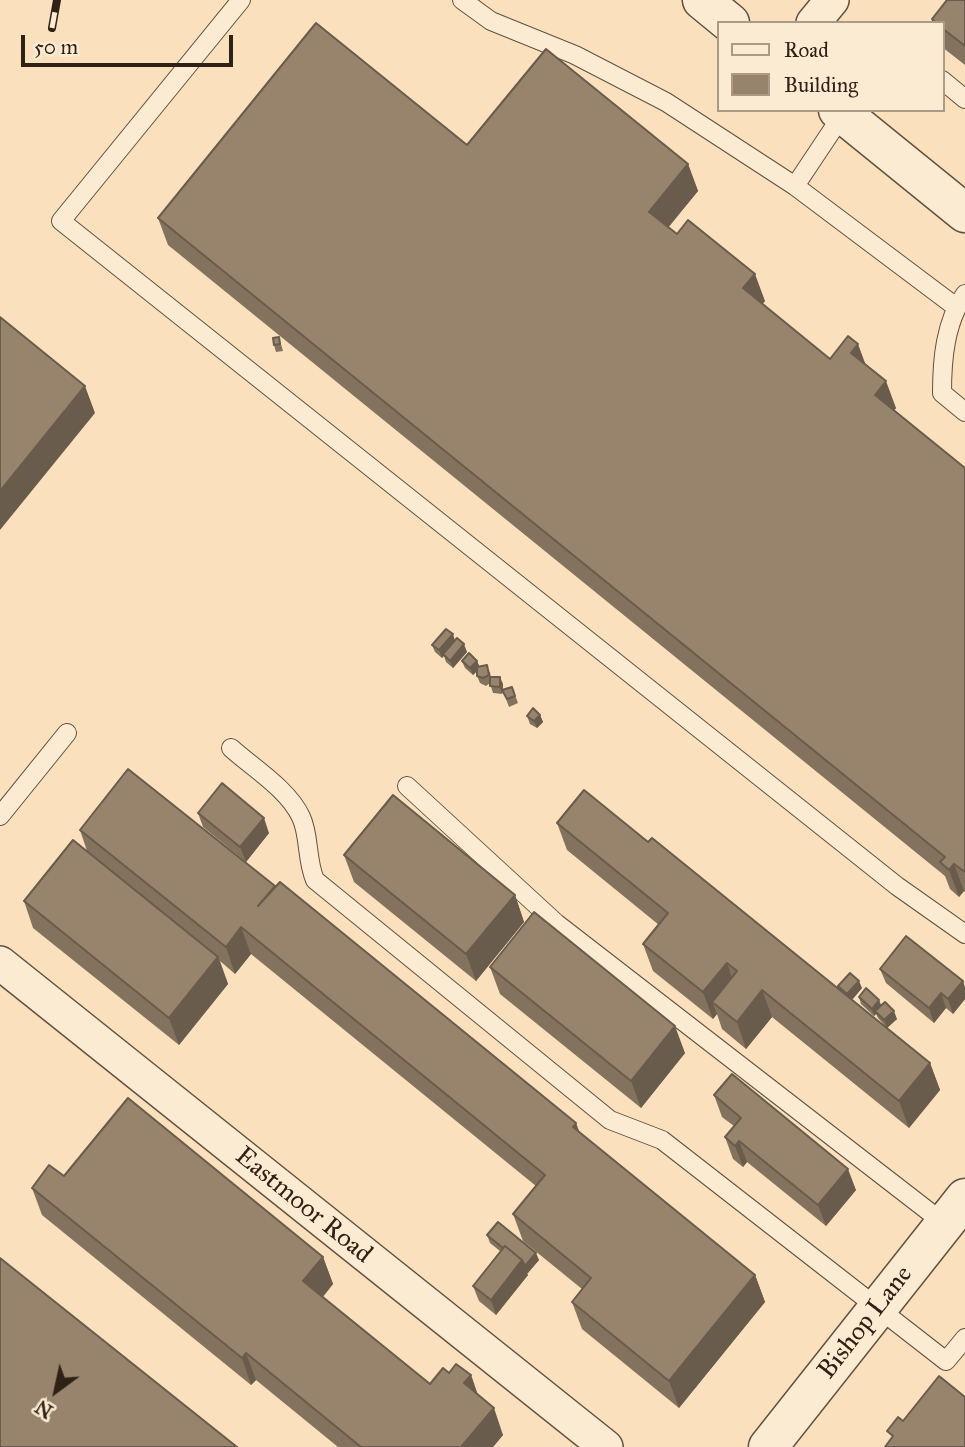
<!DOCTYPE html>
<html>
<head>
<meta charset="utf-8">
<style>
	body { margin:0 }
	#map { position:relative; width:965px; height:1447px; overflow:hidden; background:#fae0bc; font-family:"IM FELL Great Primer",serif }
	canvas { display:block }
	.legend { position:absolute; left:717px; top:21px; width:228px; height:91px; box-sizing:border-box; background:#fcebd3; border:2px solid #aa9a87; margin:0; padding:9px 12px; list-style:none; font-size:21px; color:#2e2115 }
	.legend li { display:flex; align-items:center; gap:14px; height:35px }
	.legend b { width:35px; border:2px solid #aa9a87 }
	.north { position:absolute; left:21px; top:1356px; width:70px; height:70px; -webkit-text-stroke:5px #fcebd3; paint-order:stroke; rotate:213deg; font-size:19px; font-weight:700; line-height:28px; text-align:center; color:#2e2115 }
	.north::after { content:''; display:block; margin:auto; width:24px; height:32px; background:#2e2115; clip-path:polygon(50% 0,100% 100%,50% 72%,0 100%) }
	.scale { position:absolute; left:21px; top:35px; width:212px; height:32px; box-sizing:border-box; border:4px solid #2e2115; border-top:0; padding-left:9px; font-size:21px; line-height:24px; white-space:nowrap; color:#2e2115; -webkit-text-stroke:5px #fcebd3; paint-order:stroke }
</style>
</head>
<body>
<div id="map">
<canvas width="965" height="1447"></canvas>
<ul class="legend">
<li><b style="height:9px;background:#fcebd3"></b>Road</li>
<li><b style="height:19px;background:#98846c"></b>Building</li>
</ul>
<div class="north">N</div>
<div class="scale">50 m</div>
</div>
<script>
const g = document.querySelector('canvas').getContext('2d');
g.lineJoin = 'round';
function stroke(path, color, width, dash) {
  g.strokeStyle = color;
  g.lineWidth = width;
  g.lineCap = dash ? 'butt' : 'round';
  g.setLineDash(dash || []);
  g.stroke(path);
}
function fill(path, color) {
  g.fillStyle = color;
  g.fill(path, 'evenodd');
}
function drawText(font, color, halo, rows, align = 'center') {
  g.font = font + ' "IM FELL Great Primer",serif';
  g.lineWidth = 5;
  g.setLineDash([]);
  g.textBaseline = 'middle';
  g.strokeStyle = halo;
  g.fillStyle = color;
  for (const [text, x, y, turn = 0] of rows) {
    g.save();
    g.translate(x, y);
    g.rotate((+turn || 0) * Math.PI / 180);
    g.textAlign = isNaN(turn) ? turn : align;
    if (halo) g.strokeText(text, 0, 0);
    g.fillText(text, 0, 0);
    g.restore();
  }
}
const service = new Path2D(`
	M241 0 61 221 897 886 965 934
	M462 0 491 21 575 55 666 102 795 186
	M942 80 965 99
	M843 114 795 186 956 307
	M965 294C945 322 942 360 942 393L965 412
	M231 748C253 768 288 789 301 817 310 836 306 859 315 880L610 1120 662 1140 946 1361 965 1338
	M407 786 556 923 945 1224
	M0 816 67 733`);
const minor = new Path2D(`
	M813 23 832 0
	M0 963 606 1447`);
const tertiary = new Path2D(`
	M702 0 730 23
	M838 110 965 213
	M768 1447 965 1198`);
const rail = new Path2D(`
	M52 28 57 0`);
const wall = new Path2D(`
	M965 0V65L942 47V23H933L932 19Z
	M467 145 688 164 698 191 668 227 765 301 762 304 830 359 866 365 896 408 894 410 965 468V892L964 891 959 897 950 889 945 876 168 245 158 218Z
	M279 337 283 351 276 352 274 345Z
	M455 640 467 652 453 668 446 662 444 656 442 658 435 652 432 645Z
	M462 661H477L479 666 490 672 491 677 503 684V690L512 687 518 703 509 707 503 691 502 694 493 693 490 683 486 686 480 683 477 676V671L473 675 465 668Z
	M540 715 543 722 537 728 530 724 527 716Z
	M198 813 269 833 246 862 203 827Z
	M557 823 648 842 840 990 838 986 862 988 852 1000 930 1063 940 1090 909 1128 772 1017 746 1049 722 1029 717 1014 713 1019 653 971 643 944 659 925 567 850Z
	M80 830 275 887 576 1123 579 1132 755 1275 765 1302 679 1408 582 1329 572 1302 582 1289 523 1241 513 1214 536 1186 251 954 235 974 220 961 228 984 179 1045 33 928 24 901 87 851Z
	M344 855 515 895 524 922 476 981 354 882Z
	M490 967 685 1053 641 1108 500 994Z
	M880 969 963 981 965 988V999L953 1014 946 1008 934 1023 886 983Z
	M859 997 881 1006 897 1019 887 1028 878 1018 876 1014 874 1016 861 1004Z
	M714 1095 856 1190 826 1226 747 1162 743 1167 733 1159 725 1137 734 1126 722 1117Z
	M64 1176 323 1257 333 1284 323 1297 430 1384 449 1373 471 1375 478 1395 503 1435 493 1447H338L256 1380 251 1385 42 1215 32 1188Z
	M487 1235 539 1260 527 1274 528 1275 496 1315 479 1301 473 1286 500 1251 490 1243Z`);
const shadedWall = new Path2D(`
	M688 164 698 191 659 239 649 212Z
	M755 274 765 301 753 315 743 288Z
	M858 344 868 371 851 353Z
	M886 381 896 408 885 422 875 395Z
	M85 386 95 413 0 530V491Z
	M453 634 455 641 442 658 439 650Z
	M464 644 467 652 453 668 450 661Z
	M477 661 480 668 473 675 470 668Z
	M500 677 503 684 502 694 500 687Z
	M540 715 543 722 537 728 534 721Z
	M264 818 269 833 246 862 240 847Z
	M954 864 964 891 959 897 949 870Z
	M515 895 524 922 476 981 466 954Z
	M241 927 251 954 235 974 226 947Z
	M218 957 228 984 179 1045 169 1018Z
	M727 963 736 990 712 1002 717 1014 713 1019 703 992Z
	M859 981 862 988 850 1002 847 994Z
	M963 981 965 988V999L953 1014 948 999Z
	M762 990 772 1017 746 1049 737 1022Z
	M941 993 946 1008 934 1023 929 1008Z
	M879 1000 882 1007 875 1011 876 1014 874 1016 872 1009Z
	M894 1011 897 1019 887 1028 884 1020Z
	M675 1026 685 1053 641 1108 631 1081Z
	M930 1063 940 1090 909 1128 899 1101Z
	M576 1123 586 1150 573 1127Z
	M739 1141 747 1162 743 1167 735 1146Z
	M848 1169 856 1190 826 1226 818 1205Z
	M536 1253 539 1260 527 1274 525 1266Z
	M323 1257 333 1284 313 1308 303 1281Z
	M522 1260 528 1275 496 1315 491 1300Z
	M755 1275 765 1302 679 1408 669 1381Z
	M246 1353 256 1380 251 1385 242 1358Z
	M471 1375 480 1402 464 1383Z
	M494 1408 503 1435 493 1447H461Z`);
const building = new Path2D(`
	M947 0H965V46L942 28V23H936L932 19Z
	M316 23 467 145 546 49 688 164 649 212 677 234 688 220 755 274 743 288 830 359 848 336 858 344 851 353 886 381 875 395 965 468V872L954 864 949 870 940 862 945 857 158 218Z
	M0 317 85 386 0 491Z
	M279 337 280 344 274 345 273 338Z
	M446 629 453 634 439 650 432 645Z
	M457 638 464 644 450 661 443 654Z
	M469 653 477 661 470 668 462 661Z
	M487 665 489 675 483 678 477 676V667Z
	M490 677H500V687L490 686Z
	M512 687 515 696 507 699 502 690Z
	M533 708 540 715 534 721 527 716Z
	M128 769 275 886 258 906 280 882 576 1123 573 1127 755 1275 669 1381 572 1302 591 1278 513 1214 545 1175 241 927 226 947 80 830Z
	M222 783 264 818 240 847 198 813Z
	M584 790 648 842 652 838 930 1063 899 1101 762 990 737 1022 712 1002 737 971 727 963 703 992 643 944 668 913 557 823Z
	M393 795 515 895 466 954 344 855Z
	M73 840 218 957 169 1018 24 901Z
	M534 912 675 1026 631 1081 490 967Z
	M906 936 963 981 948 999 941 993 929 1008 880 969Z
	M850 973 859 981 847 994 838 986Z
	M866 988 879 1000 872 1009 859 997Z
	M885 1002 894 1011 884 1020 875 1011Z
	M732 1074 848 1169 818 1205 739 1141 735 1146 725 1137 741 1118 714 1095Z
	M128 1098 323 1257 303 1281 430 1384 443 1368 449 1373 456 1364 471 1375 464 1383 494 1408 461 1447H361L246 1353 242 1358 32 1188 49 1165 64 1176Z
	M498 1222 536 1253 525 1266 522 1260 505 1246 503 1248 487 1235Z
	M505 1246 522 1260 491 1300 473 1286Z
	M0 1258 237 1447H0Z
	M939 1376 965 1397V1447H885L893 1436 887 1431 898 1417 903 1421Z`);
const streetNames = [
	["Eastmoor Road",303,1206,39],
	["Bishop Lane",866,1323,-52]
];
stroke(service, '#61513f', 20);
stroke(minor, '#61513f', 36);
stroke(tertiary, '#61513f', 41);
stroke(service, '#fcebd3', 18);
stroke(minor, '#fcebd3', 33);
stroke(tertiary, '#fcebd3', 38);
stroke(rail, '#2e2115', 8);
stroke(rail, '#fcebd3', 5, [16]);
fill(wall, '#83725d');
fill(shadedWall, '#6a5c4c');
fill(building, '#98846c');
stroke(building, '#6a5c4c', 2);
drawText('26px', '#2e2115', '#fcebd3', streetNames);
</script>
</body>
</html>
